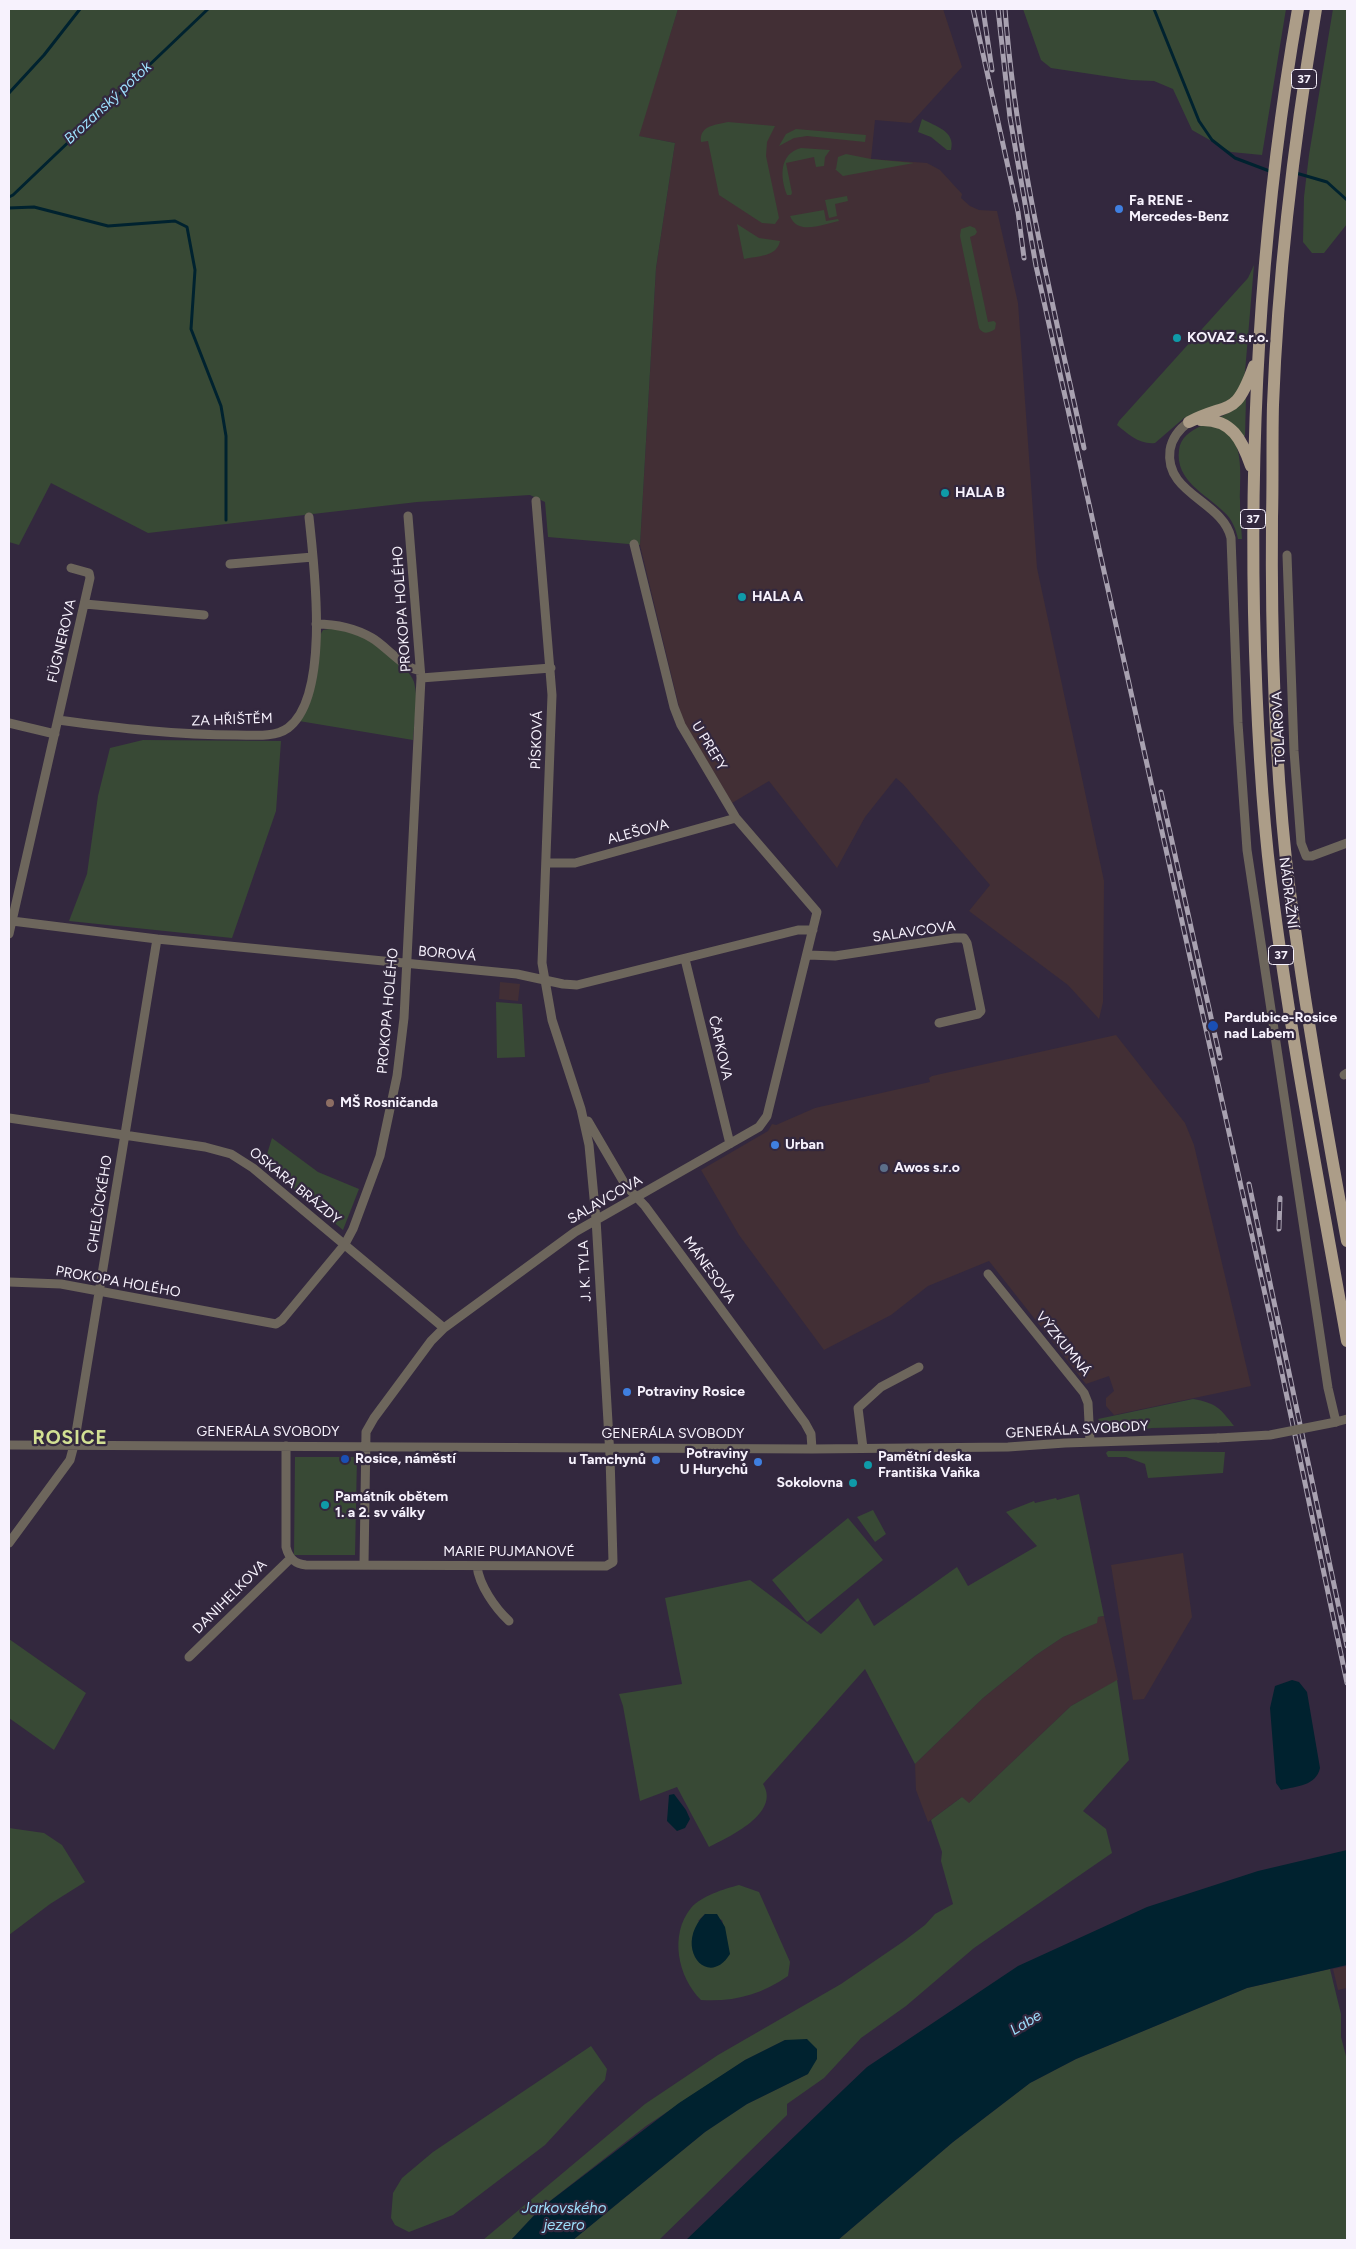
<!DOCTYPE html>
<html>
<head>
<meta charset="utf-8">
<style>
	body { margin:0 }
	#map { position:relative; width:1356px; height:2249px; overflow:hidden; background:#33283e; font-family:Figtree,sans-serif }
	canvas { display:block }
	.frame { position:absolute; inset:0; border:10px solid #f7f2fd; pointer-events:none }
</style>
</head>
<body>
<div id="map">
<canvas width="1356" height="2249"></canvas>
<div class="frame"></div>
</div>
<script>
const g = document.querySelector('canvas').getContext('2d');
g.lineJoin = 'round';
function fill(path, color) {
  g.fillStyle = color;
  g.fill(path, 'evenodd');
}
function stroke(path, color, width, dash) {
  g.strokeStyle = color;
  g.lineWidth = width;
  g.lineCap = dash ? 'butt' : 'round';
  g.setLineDash(dash || []);
  g.stroke(path);
}
function drawText(font, color, halo, rows, align = 'center') {
  g.font = font + ' Figtree,sans-serif';
  g.lineWidth = 4.5;
  g.setLineDash([]);
  g.textBaseline = 'middle';
  g.strokeStyle = halo;
  g.fillStyle = color;
  for (const [text, x, y, turn = 0] of rows) {
    g.save();
    g.translate(x, y);
    g.rotate((+turn || 0) * Math.PI / 180);
    g.textAlign = isNaN(turn) ? turn : align;
    if (halo) g.strokeText(text, 0, 0);
    g.fillText(text, 0, 0);
    g.restore();
  }
}
const industrial = new Path2D(`
	M678 9H943L962 67 911 123 875 120 871 159 927 163 940 170 962 194 961 198 970 206 979 210 997 211 1018 303 1037 568 1104 881 1103 1002 1099 1019 1068 985 969 911 990 885 903 784 896 778 865 817 837 868 769 781 732 803 682 719 640 545 656 268 675 143 638 136Z
	M500 982 520 984 518 1001 499 999Z
	M1116 1035 1185 1123 1194 1145 1251 1386 1114 1415 1106 1406V1398L1114 1391 1109 1376 1086 1384 989 1261 928 1286 891 1315 824 1350 739 1235 701 1170 768 1131 772 1124 776 1125 815 1108 930 1082 929 1078 932 1076Z
	M1183 1553 1192 1617 1144 1699 1133 1700 1111 1565Z
	M1104 1616 1118 1680 1071 1706 968 1804 962 1797 928 1822 916 1790 915 1764 983 1698 1036 1655 1063 1637 1096 1623 1098 1617Z
	M1347 1966V1988L1338 1990 1333 1969Z`);
const green = new Path2D(`
	M9 9H678L639 136 675 143 656 268 640 545 548 537 545 502 530 495 417 502 148 533 51 483 19 545 9 542Z
	M1023 9H1286L1262 155 1231 152 1192 130 1173 89 1154 81 1131 80 1051 68 1041 60Z
	M1333 9H1347V224L1324 253H1312L1303 242 1304 197 1309 155Z
	M922 119C935 126 956 131 951 150H947L931 137 918 132Z
	M728 122 775 126 767 142 766 156 779 218 775 224 762 223 719 195 708 141 701 142C699 125 716 125 728 122Z
	M796 129 866 135 865 142 807 136 794 138 779 146 786 134Z
	M801 148 830 150 825 157 824 166 816 167 814 157 786 163 792 193 791 195H787C780 177 779 154 801 148Z
	M846 154 871 159 914 163 843 176 835 169H836L838 157Z
	M847 196 848 201 835 204 837 216 829 218 825 200Z
	M824 210 826 221 838 219 839 221C823 224 798 236 790 216Z
	M737 224 759 238 780 241C777 257 757 256 744 259Z
	M970 226 975 228 977 232 975 235 970 237 988 322 994 321 996 323 995 329C990 333 983 335 979 328L960 236 961 229Z
	M1254 265 1245 372 1241 387 1235 398 1184 418 1155 443C1140 445 1128 434 1117 425L1119 421 1248 278Z
	M1246 398 1245 436H1244L1220 417 1234 410Z
	M1201 426C1247 424 1240 468 1240 500 1240 513 1241 526 1242 539H1238C1236 529 1232 519 1224 512 1206 494 1175 481 1179 450 1180 438 1190 431 1201 426Z
	M329 629C336 629 345 629 352 632 368 638 409 665 414 682 419 699 414 722 413 740L299 721 315 685 319 637 323 630Z
	M143 740 281 741 276 811 232 938 69 921 87 874 98 796 110 748Z
	M496 1002 522 1004 525 1057 497 1058Z
	M272 1138 318 1172 359 1189 343 1230 264 1164Z
	M1193 1399C1216 1403 1220 1408 1234 1426L1152 1428 1117 1433 1105 1428 1098 1419Z
	M1108 1451 1225 1452 1223 1473 1148 1478 1145 1464 1126 1457H1108L1106 1453Z
	M295 1457H357L355 1555H294Z
	M1079 1494 1104 1616 1098 1617 1097 1623 1063 1637 1036 1655 983 1698 915 1764 865 1669 763 1784C781 1813 729 1837 709 1847L677 1787 640 1801 623 1706 619 1694 682 1684 665 1598 750 1580 821 1634 858 1598 874 1626 957 1567 968 1586 1037 1546 1006 1512 1034 1501 1035 1503 1056 1498 1057 1500Z
	M873 1510 886 1534 875 1542 857 1517Z
	M848 1518 883 1560 807 1622 772 1580Z
	M9 1639 86 1693 54 1750 9 1718Z
	M1117 1680 1129 1760 1083 1811 1106 1829 1112 1853 974 1948 906 2006 861 2038 824 2078 787 2104V2115L659 2240H573L705 2132 747 2104 808 2074 785 2040 745 2060 646 2126 541 2208 511 2240H483L645 2104 718 2055 841 1984 904 1941 925 1925 935 1914 953 1904 941 1861 942 1852 931 1820 962 1797 969 1803 1071 1706Z
	M9 1828 44 1833 62 1845 85 1882 50 1904 9 1935Z
	M739 1885 759 1892 790 1962 788 1976C760 1995 734 2002 701 2000 678 1977 669 1935 691 1908 701 1896 724 1889 739 1885ZM705 1914 722 1920 726 1935 698 1921Z
	M1330 1969 1341 2014V2037L1347 2060V2240H838L953 2142 1030 2083 1076 2059 1247 1988Z
	M591 2046 607 2069 605 2080 545 2145 453 2215 409 2232 395 2225 391 2218 393 2193 402 2178 433 2152Z`);
const water = new Path2D(`
	M1292 1680 1299 1682 1307 1692 1320 1768C1316 1786 1297 1786 1281 1790L1276 1783 1270 1708 1275 1686Z
	M674 1794 686 1810 690 1819 685 1828 677 1831 667 1821 669 1795Z
	M1347 1850V1965L1247 1988 1076 2059 1030 2083 953 2142 838 2240H686L867 2067 1018 1966 1147 1907 1258 1871Z
	M705 1914H717L725 1927 730 1954C708 1990 672 1947 705 1914Z
	M807 2039 817 2049V2059L808 2074 747 2104 705 2132 573 2240H511L541 2208 679 2103 745 2060 785 2040Z`);
const stream = new Path2D(`
	M1154 9 1199 121 1212 140 1235 158 1272 172
	M9 93 44 55 80 9
	M1296 173 1327 182 1347 200
	M9 197 13 195 208 9
	M9 208 34 207 108 226 175 221 187 227 195 270 191 329 221 406 226 436V520`);
const minor = new Path2D(`
	M1189 422C1179 429 1172 438 1170 450 1164 494 1223 501 1231 538L1238 723 1247 850 1328 1388 1336 1422 1347 1419
	M1287 555 1294 751 1301 843 1306 856H1312L1347 843
	M230 564 313 557
	M85 604 204 615
	M316 624C336 624 355 628 372 638 386 646 405 670 420 670
	M421 678 551 668
	M58 720C118 728 176 735 237 735 253 735 274 738 288 728 331 696 314 565 309 517
	M9 723 55 734
	M546 863H575L736 818
	M12 921 157 939 517 974 563 984 577 985 798 930H813
	M9 934 90 578 89 573 71 568
	M808 955 835 956 954 938H964L967 943 981 1011 978 1014 939 1023
	M685 959 730 1144
	M1344 1075 1347 1073
	M9 1118 205 1147 231 1154 253 1168 444 1328
	M588 1121 626 1186 645 1206 805 1423 811 1434 812 1449
	M988 1274 1084 1393 1088 1403 1090 1442
	M9 1282 61 1284 276 1324 282 1320 345 1244 353 1229 380 1156 397 1076 404 1018 421 678 408 516
	M9 1445 812 1449 1008 1447 1065 1443 1218 1438
	M286 1446V1547C289 1559 295 1564 306 1565L606 1566 613 1562 610 1456 596 1219 589 1145 581 1109 552 1020 542 963 552 695 536 501
	M863 1448 858 1408 881 1387 919 1367
	M9 1543 70 1460 74 1445 157 939
	M364 1565 366 1432 374 1418 431 1341 444 1328 575 1232 759 1127 767 1116 817 912 736 818 681 725 674 707 634 544
	M477 1566C479 1585 495 1608 509 1621
	M189 1657 291 1558`);
const primary = new Path2D(`
	M1298 9C1263 208 1250 411 1254 613 1256 703 1260 793 1271 882 1290 1036 1320 1188 1347 1341
	M1316 9C1294 140 1278 272 1273 405 1272 442 1273 480 1272 517 1271 631 1274 746 1286 860 1301 987 1324 1115 1347 1241
	M1201 420C1232 419 1242 440 1251 466
	M1189 422C1231 401 1235 418 1254 366`);
const rail = new Path2D(`
	M973 9 1018 212 1024 258
	M983 9 992 70
	M998 9 1010 118 1036 266 1271 1321 1347 1683
	M1005 9C1016 157 1053 303 1084 448
	M1161 792 1220 1058
	M1249 1184 1347 1646
	M1279 1229 1280 1198`);
const minorBridge = new Path2D(`
	M1218 1438 1270 1435 1336 1422`);
const markers = [
	[1119,209,5,"#3f7fe0"],
	[1177,338,5,"#0f9aa8"],
	[945,493,5,"#0f9aa8"],
	[742,597,5,"#0f9aa8"],
	[1213,1026,6,"#1a4fb4"],
	[330,1103,5,"#8d6e63"],
	[775,1145,5,"#3f7fe0"],
	[884,1168,5,"#5c6f8a"],
	[627,1392,5,"#3f7fe0"],
	[345,1459,5,"#1a4fb4"],
	[656,1460,5,"#3f7fe0"],
	[758,1462,5,"#3f7fe0"],
	[868,1465,5,"#0f9aa8"],
	[853,1483,5,"#0f9aa8"],
	[325,1505,5,"#0f9aa8"]
];
const shields = [
	[1304,79,25],
	[1253,519,25],
	[1281,955,25]
];
const shieldNames = [
	["37",1304,79],
	["37",1253,519],
	["37",1281,955]
];
const poiNames = [
	["Fa RENE -",1129,201],
	["Mercedes-Benz",1129,217],
	["KOVAZ s.r.o.",1187,338],
	["HALA B",955,493],
	["HALA A",752,597],
	["Pardubice-Rosice",1224,1018],
	["nad Labem",1224,1034],
	["MŠ Rosničanda",340,1103],
	["Urban",785,1145],
	["Awos s.r.o",894,1168],
	["Potraviny Rosice",637,1392],
	["Potraviny",748,1454,"right"],
	["U Hurychů",748,1470,"right"],
	["Pamětní deska",878,1457],
	["Františka Vaňka",878,1473],
	["Rosice, náměstí",355,1459],
	["u Tamchynů",646,1460,"right"],
	["Sokolovna",843,1483,"right"],
	["Památník obětem",335,1497],
	["1. a 2. sv války",335,1513]
];
const streetNames = [
	["PROKOPA HOLÉHO",402,609,-94],
	["FÜGNEROVA",62,641,-77],
	["ZA HŘIŠTĚM",232,720,-2],
	["TOLAROVA",1279,728,-93],
	["PÍSKOVÁ",537,740,-88],
	["U PREFY",709,746,59],
	["ALEŠOVA",638,832,-15],
	["NÁDRAŽNÍ",1288,893,83],
	["SALAVCOVA",914,932,-8],
	["BOROVÁ",447,954,5],
	["PROKOPA HOLÉHO",388,1011,-85],
	["ČAPKOVA",720,1048,77],
	["OSKARA BRÁZDY",295,1186,39],
	["SALAVCOVA",605,1200,-30],
	["CHELČICKÉHO",100,1204,-81],
	["MÁNESOVA",709,1270,54],
	["J. K. TYLA",585,1271,-93],
	["PROKOPA HOLÉHO",118,1282,10],
	["VÝZKUMNÁ",1063,1344,51],
	["GENERÁLA SVOBODY",1077,1430,-3],
	["GENERÁLA SVOBODY",268,1432],
	["GENERÁLA SVOBODY",673,1434],
	["MARIE PUJMANOVÉ",509,1552],
	["DANIHELKOVA",230,1597,-45]
];
const waterNames = [
	["Brozanský potok",108,103,-43],
	["Labe",1026,2023,-32],
	["Jarkovského",564,2209],
	["jezero",564,2226]
];
const districtNames = [
	["ROSICE",70,1438]
];
fill(industrial, '#422f35');
fill(green, '#384935');
fill(water, '#00222f');
stroke(stream, '#00222f', 3);
stroke(minor, '#6d665c', 9);
stroke(primary, '#ac9d88', 12);
stroke(rail, '#a8a1b0', 5);
stroke(rail, '#33283e', 3, [9]);
stroke(minorBridge, '#6d665c', 9);
for (const [x, y, r, color] of markers) {
  const dot = new Path2D();
  dot.arc(x, y, r, 0, 2 * Math.PI);
  g.fillStyle = color;
  g.fill(dot);
  stroke(dot, '#33283e', 2);
}
for (const [x, y, w] of shields) {
  const box = new Path2D();
  box.roundRect(x - w / 2, y - 9.5, w, 19, 4);
  g.fillStyle = '#33283e';
  g.fill(box);
  stroke(box, '#f7f2fd', 1);
}
drawText('bold 12px', '#f7f2fd', null, shieldNames);
drawText('bold 14px', '#f7f2fd', '#33283e', poiNames, 'left');
drawText('14px', '#f7f2fd', '#33283e', streetNames);
drawText('italic 15px', '#9ddffc', '#33283e', waterNames);
g.letterSpacing = '1px';
drawText('bold 19px', '#d2e093', '#33283e', districtNames);
g.letterSpacing = '0px';
</script>
</body>
</html>
